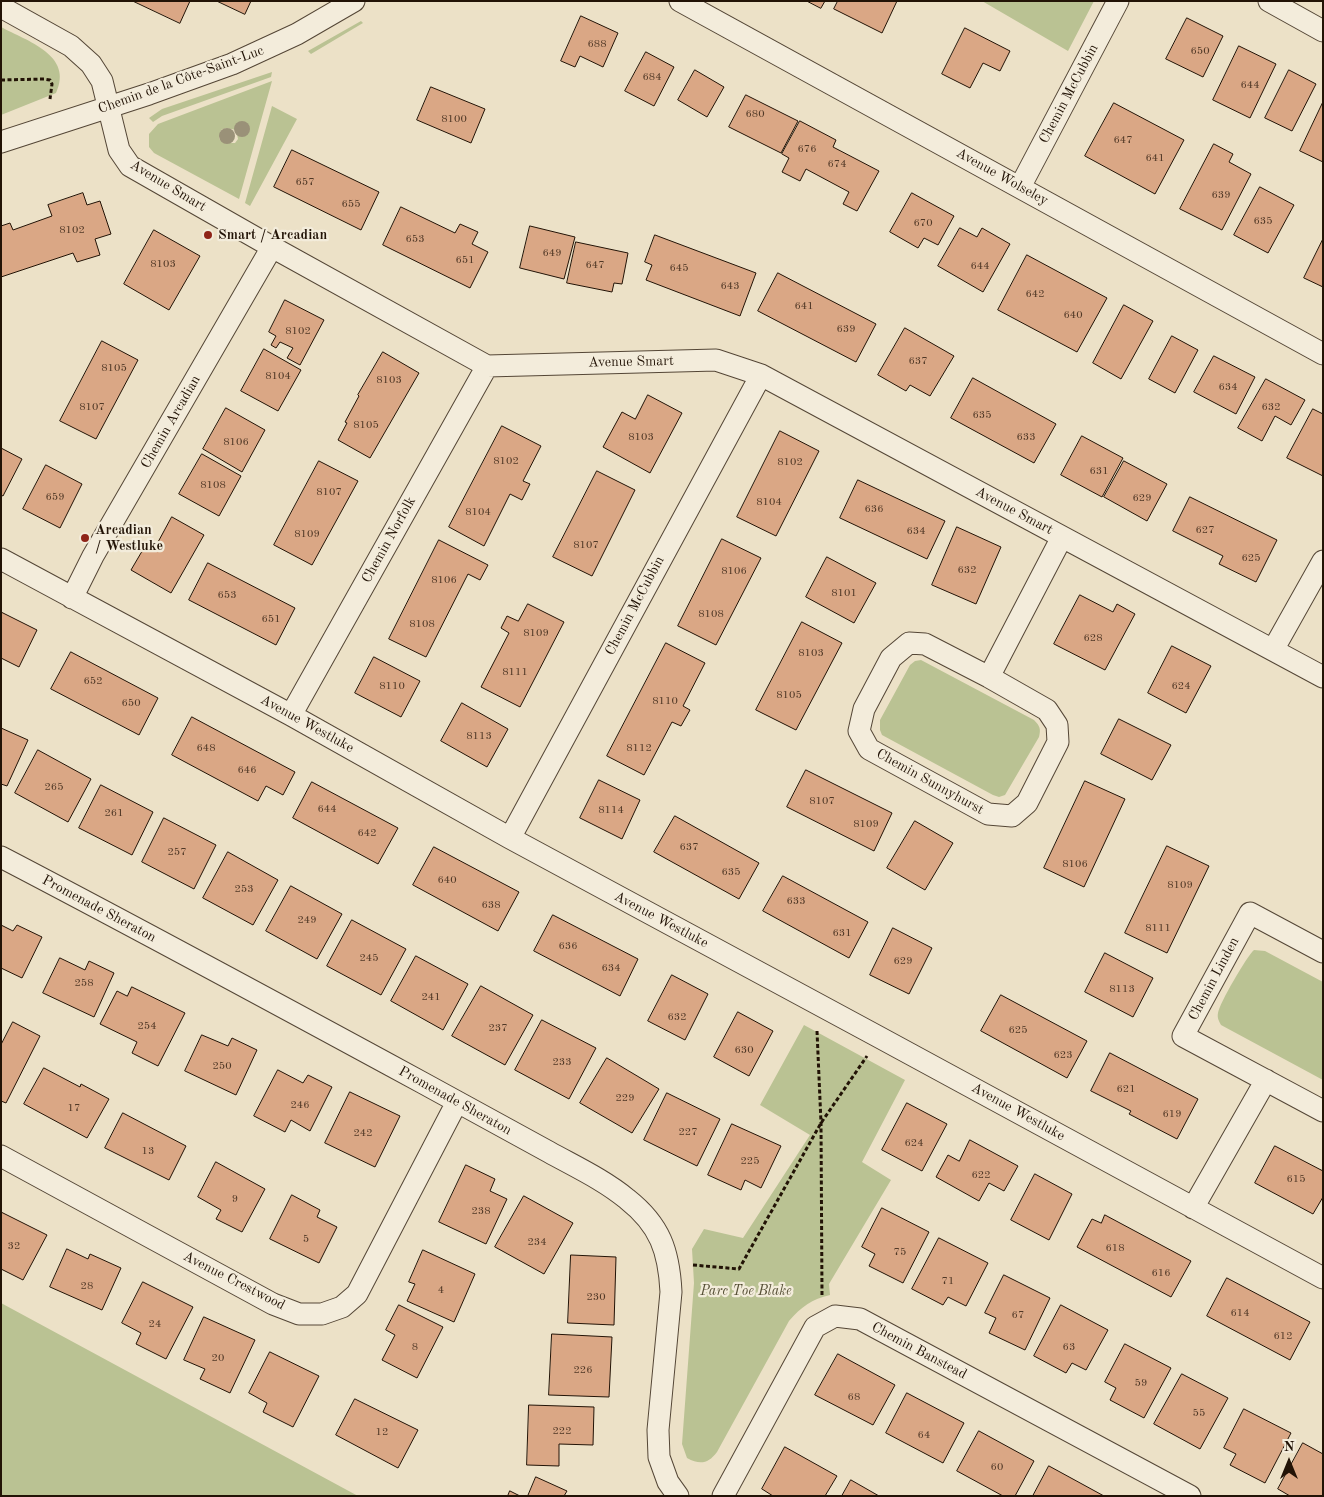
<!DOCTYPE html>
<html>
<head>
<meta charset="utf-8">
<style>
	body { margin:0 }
	#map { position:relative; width:1324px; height:1497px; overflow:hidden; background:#ece1c7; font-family:"Old Standard TT",serif }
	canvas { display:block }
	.frame { position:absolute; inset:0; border:2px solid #221306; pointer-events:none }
	.north { position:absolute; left:1264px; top:1437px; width:50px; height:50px; -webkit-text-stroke:4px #f3ecdb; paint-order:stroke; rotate:0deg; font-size:14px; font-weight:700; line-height:20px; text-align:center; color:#221306 }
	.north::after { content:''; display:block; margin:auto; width:18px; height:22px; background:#221306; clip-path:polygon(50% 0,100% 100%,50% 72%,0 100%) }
</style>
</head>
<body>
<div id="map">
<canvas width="1324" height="1497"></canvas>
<div class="frame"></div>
<div class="north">N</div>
</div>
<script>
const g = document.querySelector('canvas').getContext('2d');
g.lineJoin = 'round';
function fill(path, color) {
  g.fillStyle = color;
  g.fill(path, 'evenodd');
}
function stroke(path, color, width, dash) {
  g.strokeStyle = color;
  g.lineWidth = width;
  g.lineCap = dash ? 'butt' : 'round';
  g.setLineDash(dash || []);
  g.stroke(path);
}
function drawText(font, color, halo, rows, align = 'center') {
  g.font = font + ' "Old Standard TT",serif';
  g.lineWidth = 4.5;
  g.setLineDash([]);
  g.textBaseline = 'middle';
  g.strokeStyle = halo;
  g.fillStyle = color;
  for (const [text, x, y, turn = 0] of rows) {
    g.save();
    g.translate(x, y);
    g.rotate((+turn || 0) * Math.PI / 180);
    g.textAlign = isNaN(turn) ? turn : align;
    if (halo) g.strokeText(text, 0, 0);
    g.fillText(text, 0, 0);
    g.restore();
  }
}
const green = new Path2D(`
	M982 1H1094L1068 51Z
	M361 21 363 23 311 54 308 51Z
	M1 27C27 41 74 55 56 93L1 115Z
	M272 72 271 77 162 116 153 122 149 118 162 109Z
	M272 81 239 199 154 153 149 147V134L158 124ZM226 128 236 130 238 139 235 143H226L219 139 221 130Z
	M272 106 297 119 250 206 245 203Z
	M921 660 1034 720C1040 726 1041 729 1039 737L1005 795 999 797 993 795 882 735 880 730V720L910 665 915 661Z
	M1254 950 1265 951 1323 982V1080L1221 1025C1219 1021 1217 1018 1218 1013 1219 1004 1247 956 1254 950Z
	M804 1025 905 1080 862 1162 891 1180 829 1284 830 1295C812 1299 801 1307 789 1321L717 1452C708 1464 700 1465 687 1458L682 1444 694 1283 692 1249 704 1229 743 1238 810 1135 760 1105Z
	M1 1303 358 1496H1Z`);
const building = new Path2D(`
	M133 1H190L180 23Z
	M217 1H251L245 14Z
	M807 1H825L821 8Z
	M838 1H897L882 33 834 9Z
	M581 16 618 33 603 67 580 56 575 67 561 61Z
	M1187 18 1223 36 1203 77 1166 59Z
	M965 28 1010 51 1000 71 983 63 970 88 942 74Z
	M1239 46 1276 64 1250 118 1213 100Z
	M646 52 674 67 654 106 625 91Z
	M695 70 724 87 707 117 678 100Z
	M1289 70 1316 84 1292 131 1265 118Z
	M431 87 485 109 471 143 417 120Z
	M746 95 798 121 781 153 729 127Z
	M1323 102V162L1300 151Z
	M1114 103 1184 140 1155 194 1085 156Z
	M800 121 836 140 833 147 879 171 857 211 843 204 849 192 806 169 800 181 782 172 789 158 782 154Z
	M1214 144 1233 154 1229 162 1251 174 1222 230 1180 209Z
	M292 150 379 192 361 230 274 187Z
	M1260 187 1294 205 1268 253 1234 235Z
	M83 193 87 205 100 201 111 234 95 239 100 255 77 262 73 253 1 277V226L10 223 13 230 52 216 48 205Z
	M912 193 954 216 938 245 924 238 918 248 890 232Z
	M401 207 455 233 460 224 478 232 472 244 488 252 470 288 383 245Z
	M530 226 575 237 564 279 520 268Z
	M960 228 977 237 982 228 1010 244 983 292 938 266Z
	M154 230 200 256 169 310 124 284Z
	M655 235 756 273 740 316 646 280 652 265 645 262Z
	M1323 239V287L1304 278Z
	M576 242 628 253 622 284 614 283 612 292 567 283Z
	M1027 255 1107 298 1077 352 998 310Z
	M778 273 876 324 856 362 758 311Z
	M285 300 324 320 300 365 287 358 293 348 280 342 276 348 271 345 276 336 269 332Z
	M1124 305 1153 321 1121 379 1093 363Z
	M905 328 954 356 930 396 910 385 906 391 878 375Z
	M1172 336 1198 350 1175 393 1149 379Z
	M102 341 138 360 96 439 60 421Z
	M264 349 301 370 278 411 241 391Z
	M383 352 419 373 370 458 338 440 347 423 345 422 359 396 358 395Z
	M1214 356 1255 377 1236 414 1194 392Z
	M973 378 1056 424 1034 463 951 418Z
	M1266 379 1305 400 1291 425 1275 416 1262 441 1238 428Z
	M648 395 682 413 650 473 603 447 622 412 635 419Z
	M226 408 265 430 242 472 203 449Z
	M1313 409 1323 414V476L1287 458Z
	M502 426 541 446 523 481 530 484 522 500 510 494 484 546 449 527Z
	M780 431 819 451 776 536 737 517Z
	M1082 436 1123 458 1102 497 1061 475Z
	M1 448 22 459 3 496 1 495Z
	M202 454 241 476 219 516 179 494Z
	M319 461 358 481 312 565 274 545Z
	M1124 461 1167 484 1147 521 1104 497Z
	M46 465 82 484 60 528 23 509Z
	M597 471 635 490 592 576 553 557Z
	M858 480 945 521 927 559 840 518Z
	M1190 497 1277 540 1256 582 1219 564 1223 556 1173 531Z
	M172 517 204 535 171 593 131 570 148 541 156 545Z
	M957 527 1001 547 976 604 932 585Z
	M722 539 761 558 716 645 678 626Z
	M439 540 488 565 480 580 468 574 426 657 389 639Z
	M827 557 876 583 854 623 806 597Z
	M208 563 295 608 276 645 189 600Z
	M1080 595 1113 612 1117 604 1135 614 1105 670 1054 644Z
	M528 604 564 622 520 707 481 687 509 633 501 628 507 616 518 621Z
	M1 612 37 630 19 667 1 658Z
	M802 622 842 643 796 730 756 710Z
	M666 643 705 663 683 706 690 710 681 726 672 722 644 775 607 756Z
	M1172 646 1211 666 1186 713 1148 693Z
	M71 652 158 698 139 735 51 689Z
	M374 657 420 681 401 717 355 693Z
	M462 703 508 729 487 767 441 741Z
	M192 717 295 772 283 795 266 786 258 801 172 755Z
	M1119 719 1171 745 1152 780 1101 754Z
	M1 728 28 740 7 786 1 784Z
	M38 750 91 779 68 822 15 793Z
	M806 770 892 813 874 851 787 807Z
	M599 780 640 800 622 839 580 818Z
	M1085 781 1125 799 1084 887 1044 868Z
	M312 782 398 828 378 864 293 818Z
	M101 785 153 812 132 855 79 828Z
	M675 816 759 863 739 899 654 852Z
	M164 818 216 845 194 889 142 862Z
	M915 821 953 843 925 890 887 868Z
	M1167 846 1209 866 1167 953 1125 933Z
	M434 847 519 892 498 931 413 885Z
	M228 852 278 880 253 925 203 898Z
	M783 876 868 922 849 958 763 911Z
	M291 886 342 914 317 959 266 931Z
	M553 915 638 959 620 996 534 951Z
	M352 920 406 949 381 995 327 966Z
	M1 925 13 931 17 925 42 937 22 978 1 968Z
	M893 928 932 948 909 994 870 975Z
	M1105 953 1153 978 1133 1017 1085 992Z
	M416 956 468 984 443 1030 391 1001Z
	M60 958 85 970 89 961 114 973 94 1017 43 993Z
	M672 975 708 994 685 1040 648 1021Z
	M481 986 533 1015 505 1065 452 1036Z
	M132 987 185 1013 158 1066 132 1053 137 1042 100 1024 117 991 127 996Z
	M1001 995 1087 1041 1067 1078 981 1031Z
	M738 1012 773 1031 749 1076 714 1057Z
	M542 1020 596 1048 569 1099 515 1070Z
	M13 1022 40 1036 6 1103 1 1101V1045Z
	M202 1035 228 1046 232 1038 257 1050 236 1095 185 1071Z
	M1110 1053 1198 1099 1177 1139 1129 1114 1131 1111 1091 1091Z
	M607 1058 659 1089 632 1133 580 1103Z
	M44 1068 80 1087 81 1084 109 1099 87 1138 24 1104Z
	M278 1070 303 1083 308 1075 332 1087 310 1131 291 1120 285 1132 254 1116Z
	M350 1092 400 1116 375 1167 325 1143Z
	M667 1093 720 1119 697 1166 644 1140Z
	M907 1103 947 1124 922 1171 882 1150Z
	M123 1113 186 1146 169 1180 105 1148Z
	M732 1124 781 1146 761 1188 745 1180 741 1190 708 1175Z
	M970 1140 1018 1166 1004 1191 989 1183 979 1201 936 1177 948 1155 959 1161Z
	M1275 1146 1323 1171V1197L1313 1214 1255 1183Z
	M216 1162 265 1189 242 1232 216 1219 221 1210 198 1197Z
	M466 1165 495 1179 490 1191 507 1199 486 1244 439 1222Z
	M1035 1174 1072 1194 1049 1240 1011 1220Z
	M292 1195 320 1210 317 1217 337 1227 319 1263 270 1239Z
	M524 1196 573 1223 544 1274 495 1247Z
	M882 1208 929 1232 903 1283 869 1266 875 1254 862 1247Z
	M1 1212 47 1235 23 1280 1 1269Z
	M1105 1215 1191 1261 1171 1297 1077 1247 1092 1219 1101 1223Z
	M939 1238 988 1263 966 1306 948 1297 943 1305 912 1289Z
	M67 1249 88 1259 90 1254 121 1268 102 1310 50 1287Z
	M423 1250 475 1274 454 1322 407 1301 415 1284 409 1282Z
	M571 1255 616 1257 614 1325 568 1323Z
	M1004 1275 1050 1298 1025 1350 989 1333 996 1318 985 1313Z
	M1227 1278 1310 1322 1290 1360 1207 1316Z
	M143 1282 193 1307 166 1359 136 1344 141 1333 122 1323Z
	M399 1305 443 1327 417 1378 382 1360 395 1335 386 1330Z
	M1061 1305 1108 1330 1086 1370 1072 1363 1066 1373 1034 1356Z
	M204 1317 255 1340 230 1393 200 1379 205 1369 184 1360Z
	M552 1334 612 1337 609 1397 549 1395Z
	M1125 1344 1171 1368 1144 1418 1110 1400 1116 1388 1105 1382Z
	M270 1352 319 1376 293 1427 263 1412 267 1403 249 1393Z
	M838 1354 895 1385 873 1425 815 1395Z
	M1182 1374 1228 1398 1200 1449 1154 1424Z
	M907 1393 964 1423 943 1463 886 1433Z
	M355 1399 418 1430 398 1468 336 1435Z
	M529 1405 594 1407 593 1445 559 1444V1466L527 1465Z
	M1244 1409 1291 1433 1265 1483 1230 1465 1236 1454 1224 1448Z
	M979 1431 1034 1461 1015 1496H1003L957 1471Z
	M1303 1443 1323 1454V1496H1290L1278 1489Z
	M785 1447 837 1476 825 1496H773L762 1489Z
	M1049 1466 1104 1496H1033Z
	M536 1477 567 1491 564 1496H528Z
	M851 1480 879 1496H842Z
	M510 1491 520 1496H508Z`);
const path = new Path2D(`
	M1 80 44 79 50 80 52 84 50 99
	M817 1031 821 1123 822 1295
	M693 1265 739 1269 821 1123 867 1056`);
const minor = new Path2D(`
	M680 1 1323 354
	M1269 1 1323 31
	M1 7 71 46 91 64 102 81 119 150 130 166 272 247 487 366 716 360 761 375 1323 677
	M1 142 149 94 232 64 297 34 354 1
	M1020 187 1118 1
	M1 559 291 715 510 838 877 1036 1323 1278
	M72 598 93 556 272 247
	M909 643 925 644 989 677 1047 710 1057 725 1058 742 1027 803 1012 816 988 814 869 749 859 731 864 709 891 658Z
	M1273 650 1323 561
	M989 677 1062 537
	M291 715 487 366
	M510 838 761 375
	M1 857C143 931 283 1007 423 1083 465 1106 507 1129 549 1152 576 1167 604 1180 627 1199 660 1225 669 1251 671 1292L658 1430 659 1457 668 1482 678 1496
	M1323 952 1250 913 1183 1036 1323 1111
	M1 1156 273 1304 299 1314H322L342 1307 357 1294 457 1102
	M1193 1208 1266 1080
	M723 1496 815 1327 835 1316 860 1319 1190 1496`);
const trees = [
	[242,129],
	[227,136]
];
const markers = [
	[208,235,5,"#8f2418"],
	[85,538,5,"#8f2418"]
];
const numberNames = [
	["688",597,44],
	["650",1200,51],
	["684",652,77],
	["644",1250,85],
	["680",755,114],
	["8100",454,119],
	["647",1123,140],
	["676",807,149],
	["641",1155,158],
	["674",837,164],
	["657",305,182],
	["639",1221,195],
	["655",351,204],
	["635",1263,221],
	["670",923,223],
	["8102",72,230],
	["653",415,239],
	["649",552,253],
	["651",465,260],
	["8103",163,264],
	["647",595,265],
	["644",980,266],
	["645",679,268],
	["643",730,286],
	["642",1035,294],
	["641",804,306],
	["640",1073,315],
	["639",846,329],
	["8102",298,331],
	["637",918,361],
	["8105",114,368],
	["8104",278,376],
	["8103",389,380],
	["634",1228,387],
	["8107",92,407],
	["632",1271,407],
	["635",982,415],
	["8105",366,425],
	["8103",641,437],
	["633",1026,437],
	["8106",236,442],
	["8102",506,461],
	["8102",790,462],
	["631",1099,471],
	["8108",213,485],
	["8107",329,492],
	["659",55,497],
	["629",1142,498],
	["8104",769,502],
	["636",874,509],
	["8104",478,512],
	["627",1205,530],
	["634",916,531],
	["8109",307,534],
	["8107",586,545],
	["625",1251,558],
	["632",967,570],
	["8106",734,571],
	["8106",444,580],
	["8101",844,593],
	["653",227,595],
	["8108",711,614],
	["651",271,619],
	["8108",422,624],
	["8109",536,633],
	["628",1093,638],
	["8103",811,653],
	["8111",515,672],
	["652",93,681],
	["8110",392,686],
	["624",1181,686],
	["8105",789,695],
	["8110",665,701],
	["650",131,703],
	["8113",479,736],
	["648",206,748],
	["8112",639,748],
	["646",247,770],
	["265",54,787],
	["8107",822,801],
	["644",327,809],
	["8114",611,810],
	["261",114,813],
	["8109",866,824],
	["642",367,833],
	["637",689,847],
	["257",177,852],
	["8106",1075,864],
	["635",731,872],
	["640",447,880],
	["8109",1180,885],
	["253",244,889],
	["633",796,901],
	["638",491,905],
	["249",307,920],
	["8111",1158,928],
	["631",842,933],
	["636",568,946],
	["245",369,958],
	["629",903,961],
	["634",611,968],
	["258",84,983],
	["8113",1122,989],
	["241",431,997],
	["632",677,1017],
	["254",147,1026],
	["237",498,1028],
	["625",1018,1030],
	["630",744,1050],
	["623",1063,1055],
	["233",562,1062],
	["250",222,1066],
	["621",1126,1089],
	["229",625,1098],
	["246",300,1105],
	["17",74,1108],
	["619",1172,1114],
	["227",688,1132],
	["242",363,1133],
	["624",914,1143],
	["13",148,1151],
	["225",750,1161],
	["622",981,1175],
	["615",1296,1179],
	["9",235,1199],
	["238",481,1211],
	["5",306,1239],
	["234",537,1242],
	["32",14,1246],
	["618",1115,1248],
	["75",900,1252],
	["616",1161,1273],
	["71",948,1281],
	["28",87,1286],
	["4",441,1290],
	["230",596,1297],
	["614",1240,1313],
	["67",1018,1315],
	["24",155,1324],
	["612",1283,1336],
	["8",415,1347],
	["63",1069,1347],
	["20",218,1358],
	["226",583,1370],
	["59",1141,1383],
	["68",854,1397],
	["55",1199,1413],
	["222",562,1431],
	["12",382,1432],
	["64",924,1435],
	["60",997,1467]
];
const streetNames = [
	["Chemin de la Côte-Saint-Luc",181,80,-20],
	["Chemin McCubbin",1069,94,-62],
	["Avenue Wolseley",1002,177,29],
	["Avenue Smart",168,186,31],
	["Avenue Smart",631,362,-1],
	["Chemin Arcadian",171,422,-60],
	["Avenue Smart",1014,511,28],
	["Chemin Norfolk",389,540,-61],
	["Chemin McCubbin",635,606,-62],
	["Avenue Westluke",307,724,29],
	["Chemin Sunnyhurst",930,782,29],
	["Promenade Sheraton",99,909,28],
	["Avenue Westluke",661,920,28],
	["Chemin Linden",1214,979,-62],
	["Promenade Sheraton",455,1101,29],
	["Avenue Westluke",1018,1112,29],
	["Avenue Crestwood",234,1281,27],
	["Chemin Banstead",919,1351,28]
];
const poiNames = [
	["Smart / Arcadian",218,235],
	["Arcadian",95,530],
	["/ Westluke",95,546]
];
const parkNames = [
	["Parc Toe Blake",746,1291]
];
fill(green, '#bac293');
fill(building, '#daa785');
stroke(building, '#221306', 1);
stroke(minor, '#544636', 23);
stroke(path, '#221306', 3, [4, 2.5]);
stroke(minor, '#f3ecdb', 21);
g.fillStyle = '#9a9178';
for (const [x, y] of trees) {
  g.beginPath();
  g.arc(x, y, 8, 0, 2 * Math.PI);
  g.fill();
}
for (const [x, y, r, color] of markers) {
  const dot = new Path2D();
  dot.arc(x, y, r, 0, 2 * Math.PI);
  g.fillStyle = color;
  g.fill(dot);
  stroke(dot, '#f3ecdb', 2);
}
drawText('11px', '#503826', null, numberNames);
drawText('14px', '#221306', '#f3ecdb', streetNames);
drawText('bold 14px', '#221306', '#f3ecdb', poiNames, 'left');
drawText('italic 14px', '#575037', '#f3ecdb', parkNames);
</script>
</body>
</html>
